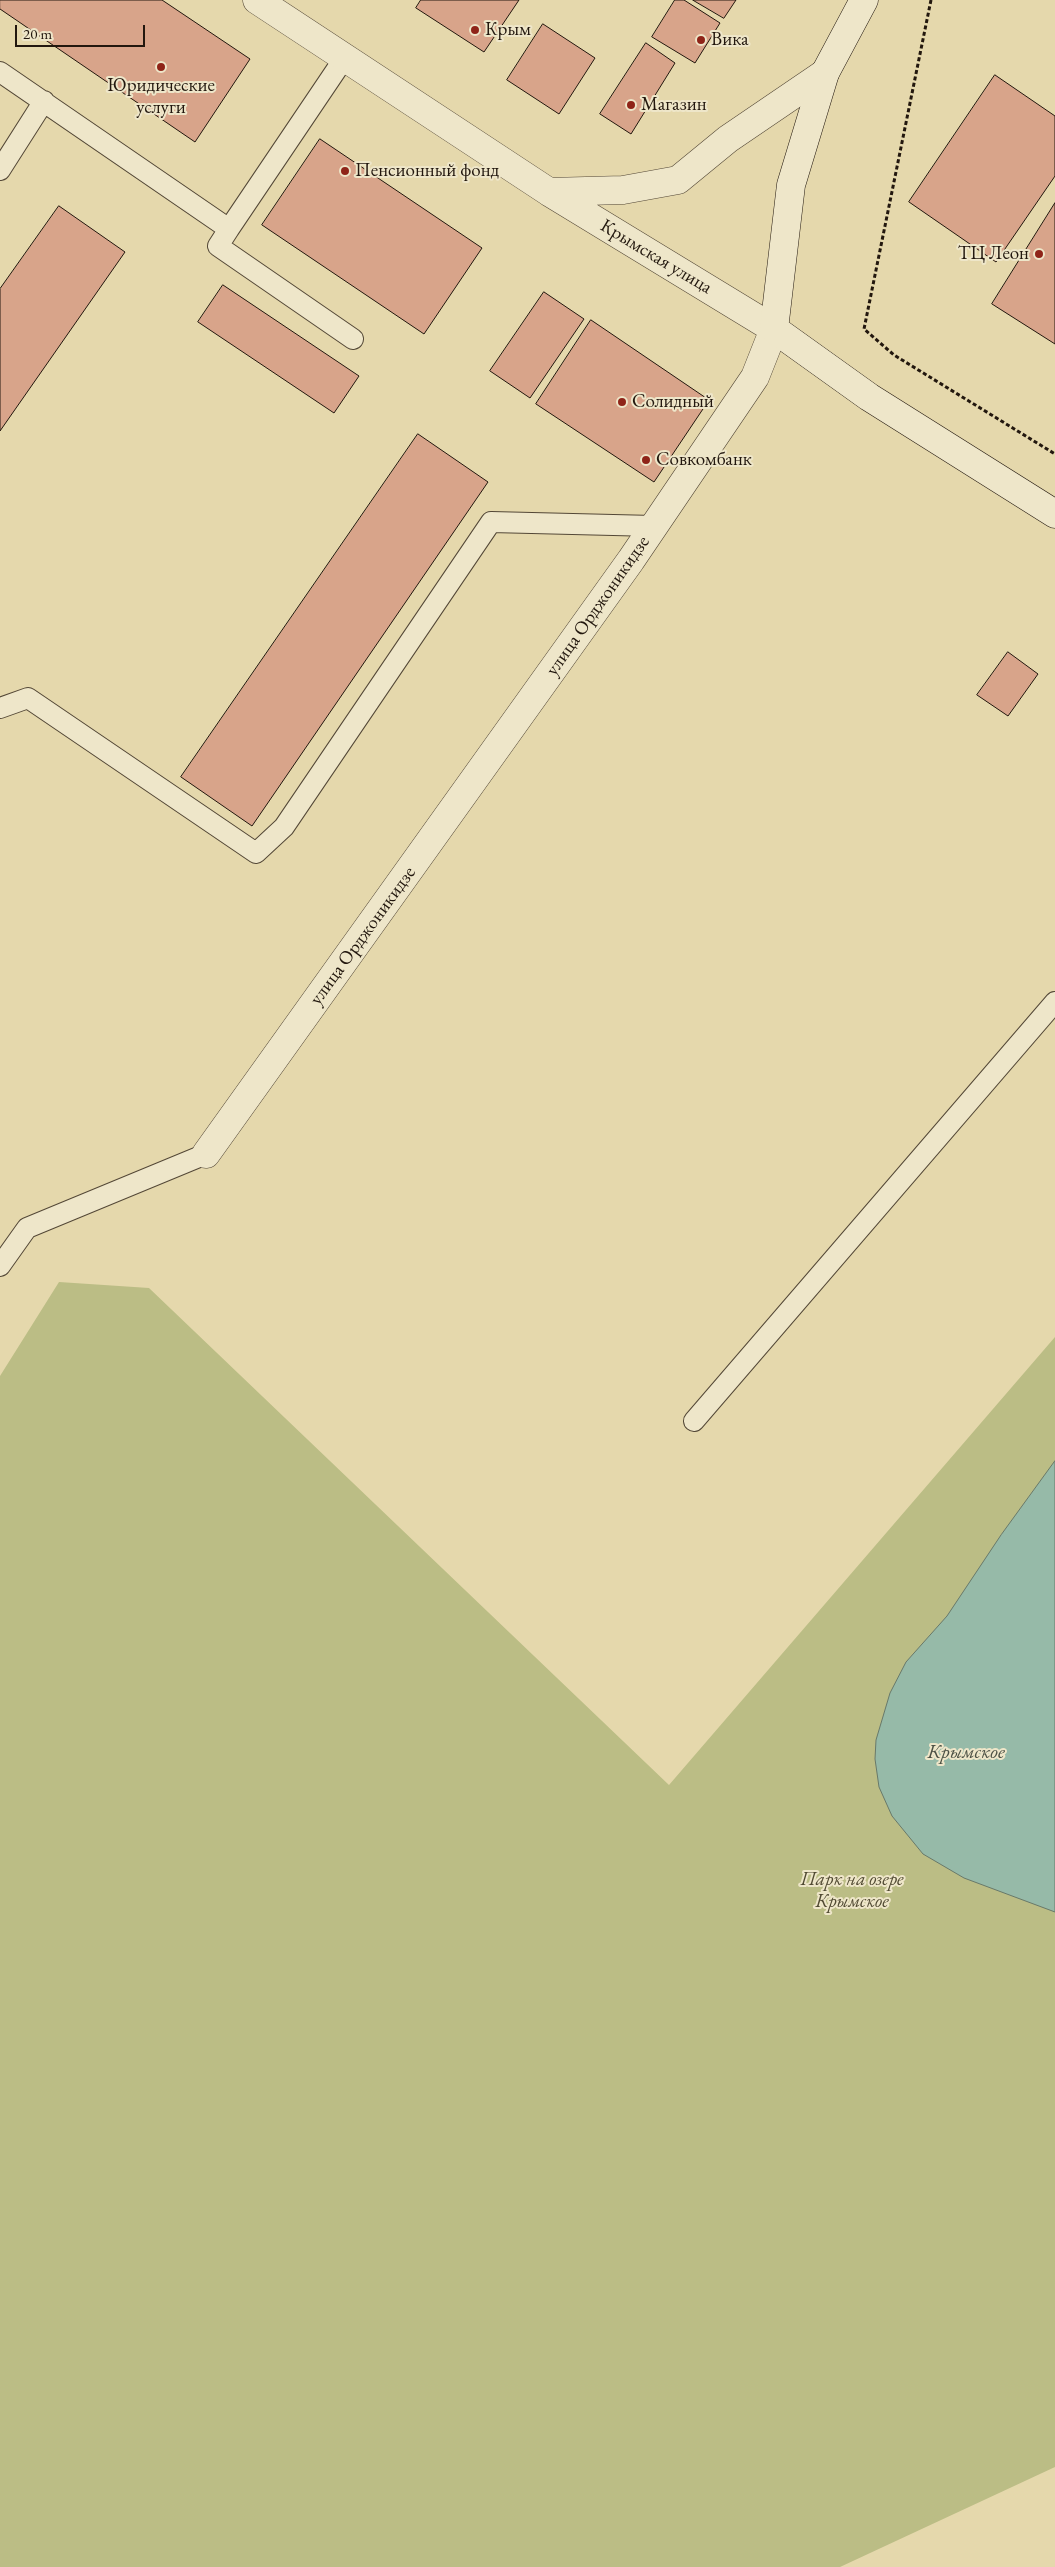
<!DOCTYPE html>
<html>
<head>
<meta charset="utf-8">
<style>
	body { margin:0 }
	#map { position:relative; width:1055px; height:2567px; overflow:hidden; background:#e5d8ac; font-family:"EB Garamond",serif }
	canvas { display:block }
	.scale { position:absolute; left:15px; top:25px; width:130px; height:22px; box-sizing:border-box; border:2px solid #22170e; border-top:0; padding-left:6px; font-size:15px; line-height:18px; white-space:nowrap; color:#22170e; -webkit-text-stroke:4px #eee6c9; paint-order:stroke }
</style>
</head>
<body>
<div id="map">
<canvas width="1055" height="2567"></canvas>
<div class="scale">20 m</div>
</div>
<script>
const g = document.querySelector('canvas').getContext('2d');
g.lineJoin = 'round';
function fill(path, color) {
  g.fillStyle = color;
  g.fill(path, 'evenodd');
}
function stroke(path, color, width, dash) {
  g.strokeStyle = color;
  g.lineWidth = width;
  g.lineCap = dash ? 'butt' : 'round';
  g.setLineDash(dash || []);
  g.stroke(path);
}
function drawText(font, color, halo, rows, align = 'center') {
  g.font = font + ' "EB Garamond",serif';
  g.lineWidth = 4;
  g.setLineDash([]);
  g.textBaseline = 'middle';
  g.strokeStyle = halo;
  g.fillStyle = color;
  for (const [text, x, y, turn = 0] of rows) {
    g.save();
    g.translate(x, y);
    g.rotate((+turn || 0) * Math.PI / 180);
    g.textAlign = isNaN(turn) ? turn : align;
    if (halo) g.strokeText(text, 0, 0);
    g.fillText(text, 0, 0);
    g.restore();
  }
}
const green = new Path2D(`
	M59 1282 149 1288 669 1785 1055 1337V2467L840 2567H0V1376Z`);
const water = new Path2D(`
	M1055 1461V1912L964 1878 923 1854 892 1816 879 1787 875 1759 876 1740 890 1693 906 1662 947 1616 1001 1535Z`);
const building = new Path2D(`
	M0 0H162L250 59 195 142 0 9Z
	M421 0H519L484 52 416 8Z
	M675 0H684L720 23 695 63 652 37Z
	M693 0H736L724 18Z
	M543 24 595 58 559 114 507 80Z
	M646 43 675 63 631 134 600 114Z
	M995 75 1055 116V176L996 262 909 202Z
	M320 139 482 248 424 334 262 225Z
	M1055 203V344L992 304Z
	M59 206 125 252 0 431V289Z
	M223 285 359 376 334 413 198 322Z
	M544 292 584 319 530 398 490 371Z
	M591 320 709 400 654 482 536 404Z
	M418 434 488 482 252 826 181 777Z
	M1008 652 1038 674 1008 716 977 695Z`);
const path = new Path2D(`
	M931 0 864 329 894 355 1055 454`);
const service = new Path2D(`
	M0 72 229 229 345 57
	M0 170 44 101
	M229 229 218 246 353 339
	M0 708 28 698 256 853 284 827 491 522 654 526
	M0 1266 27 1228 206 1154
	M694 1421 1055 1002`);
const minor = new Path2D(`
	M549 192 623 190 678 180 728 139 825 73
	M206 1154 631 560 755 377 774 329 549 192 257 0`);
const secondary = new Path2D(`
	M864 0 825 73 791 185 774 329 869 397 1055 514`);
const markers = [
	[475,30,5,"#8f2418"],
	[701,40,5,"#8f2418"],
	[161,67,5,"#8f2418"],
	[631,105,5,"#8f2418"],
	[345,171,5,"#8f2418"],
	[1039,254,5,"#8f2418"],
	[622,402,5,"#8f2418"],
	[646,460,5,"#8f2418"]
];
const poiNames = [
	["Крым",485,30],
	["Вика",711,40],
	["Юридические",161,86,"center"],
	["услуги",161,108,"center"],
	["Магазин",641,105],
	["Пенсионный фонд",355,171],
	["ТЦ Леон",1029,254,"right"],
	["Солидный",632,402],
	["Совкомбанк",656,460]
];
const streetNames = [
	["Крымская улица",656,257,31],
	["улица Орджоникидзе",598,606,-55],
	["улица Орджоникидзе",363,936,-54]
];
const parkNames = [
	["Парк на озере",852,1880],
	["Крымское",852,1902]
];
const waterNames = [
	["Крымское",966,1753]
];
fill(green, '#bbbd85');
fill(water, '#96baa8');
stroke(water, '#68796a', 1);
fill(building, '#d8a48a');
stroke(building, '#22170e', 1);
stroke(service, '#534736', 22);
stroke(minor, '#534736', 29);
stroke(secondary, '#22170e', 29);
stroke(path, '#22170e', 3, [4, 2.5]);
stroke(service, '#eee6c9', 20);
stroke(minor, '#eee6c9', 28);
stroke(secondary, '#eee6c9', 28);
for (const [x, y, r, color] of markers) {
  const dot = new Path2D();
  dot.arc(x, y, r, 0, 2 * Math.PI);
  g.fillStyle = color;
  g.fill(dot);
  stroke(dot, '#eee6c9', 2);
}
drawText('19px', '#22170e', '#eee6c9', poiNames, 'left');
drawText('19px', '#22170e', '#eee6c9', streetNames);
drawText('italic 19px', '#504932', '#eee6c9', parkNames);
drawText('italic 20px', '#4b5044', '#eee6c9', waterNames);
</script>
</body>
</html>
